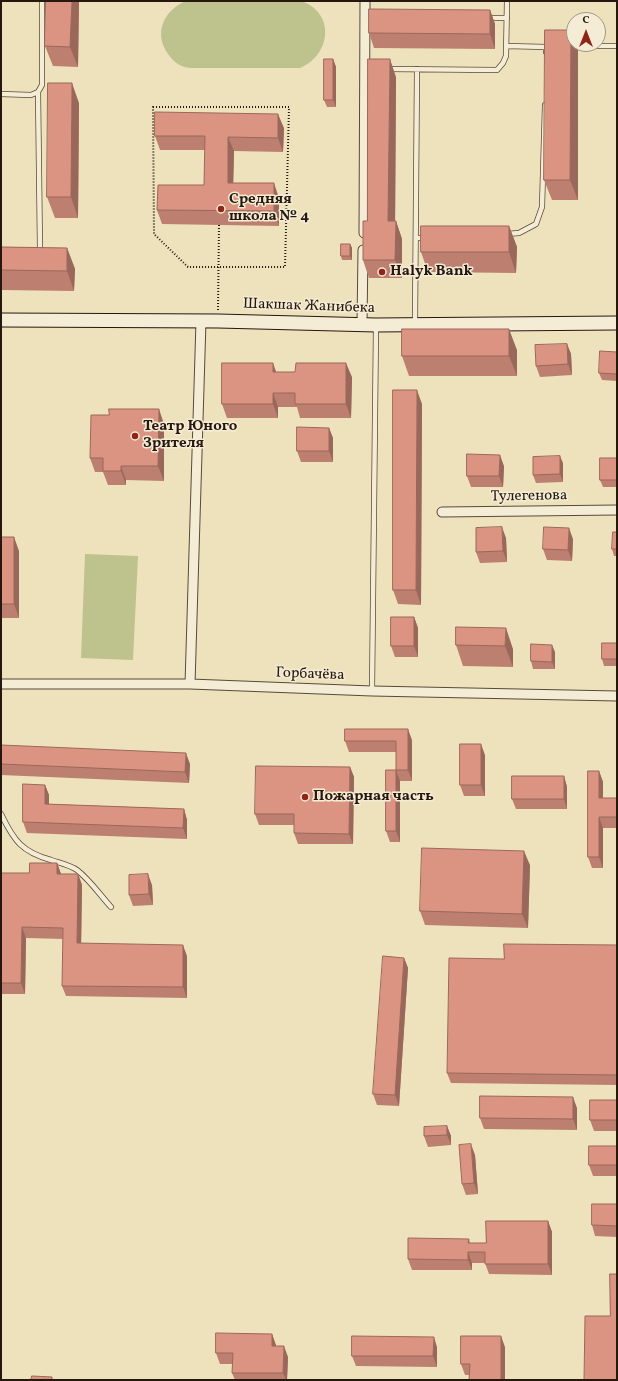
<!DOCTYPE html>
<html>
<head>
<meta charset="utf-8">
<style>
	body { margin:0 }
	#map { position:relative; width:618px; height:1381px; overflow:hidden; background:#eee2bd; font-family:Vollkorn,serif }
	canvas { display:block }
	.frame { position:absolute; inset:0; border:2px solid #26170f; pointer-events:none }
	.north { position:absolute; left:566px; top:12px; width:40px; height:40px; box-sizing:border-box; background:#f4ecd4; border:1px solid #a29785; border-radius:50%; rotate:0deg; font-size:11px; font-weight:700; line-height:16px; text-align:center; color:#26170f }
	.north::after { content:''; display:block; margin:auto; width:14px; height:18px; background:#8f2418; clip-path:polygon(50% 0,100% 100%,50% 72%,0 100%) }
</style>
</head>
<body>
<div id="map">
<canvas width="618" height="1381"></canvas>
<div class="frame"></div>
<div class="north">С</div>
</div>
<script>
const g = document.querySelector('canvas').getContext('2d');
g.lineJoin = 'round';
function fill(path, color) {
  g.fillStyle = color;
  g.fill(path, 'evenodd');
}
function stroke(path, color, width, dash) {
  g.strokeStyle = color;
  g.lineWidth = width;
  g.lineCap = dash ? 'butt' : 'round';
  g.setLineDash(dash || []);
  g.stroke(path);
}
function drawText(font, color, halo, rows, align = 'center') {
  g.font = font + ' Vollkorn,serif';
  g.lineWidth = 3;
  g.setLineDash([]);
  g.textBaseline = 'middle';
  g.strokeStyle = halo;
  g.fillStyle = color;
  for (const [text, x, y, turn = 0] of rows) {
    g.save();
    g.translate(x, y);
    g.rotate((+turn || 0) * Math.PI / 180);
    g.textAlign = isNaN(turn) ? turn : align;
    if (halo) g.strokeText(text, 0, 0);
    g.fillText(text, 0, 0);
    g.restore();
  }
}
const green = new Path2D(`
	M186 1H301C336 13 331 55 300 68H197C192 68 186 68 182 66 176 64 171 58 168 54 153 33 164 10 186 1Z
	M85 554 138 556 133 660 81 658Z`);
const path = new Path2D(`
	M153 107H289L285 267H188L154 234Z
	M218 310 219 225`);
const service = new Path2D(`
	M486 18H507
	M507 46 546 47V52
	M573 46H617
	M387 69 497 70 503 63 506 56 507 1
	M38 92 40 249 39 252
	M1 94 31 95 38 92 42 85V1
	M507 234 519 233 536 224 542 207 545 105
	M416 238H426
	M415 323 417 69
	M372 691 376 327
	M1 814C14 841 22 852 51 860 60 863 70 865 77 870 90 880 100 895 111 907`);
const minor = new Path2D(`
	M364 233 365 1
	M362 324 363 250
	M442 512 617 510
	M1 684H190L372 691 617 696
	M190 684 201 321`);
const secondary = new Path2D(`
	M1 320 218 321 376 325 617 323`);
const wall = new Path2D(`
	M79 1 78 67 53 66 45 46Z
	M576 1H599V2H577Z
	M490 10 495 24V49L374 48 369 33Z
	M571 30 574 38V44L578 50V200H552L544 180Z
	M333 59 336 67V107H327L324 100Z
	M396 77 395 221H396L402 239V278H369L363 260 367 221Z
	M79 103 78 218H55L47 197Z
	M284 128 283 152 234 151 233 183 279 198V226L162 224 157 210 204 185 205 150H160L155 136Z
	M509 226 517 247 516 273 428 272 421 252Z
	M350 244 352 248V260H342L341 256Z
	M1 247 67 248 75 269 74 291 1 290Z
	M567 344 571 354 572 375 540 377 536 366Z
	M517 350V376H409L402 356Z
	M617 352V381L602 380 599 373Z
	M276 372 352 377 351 418H300L297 407H278V418H227L222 404Z
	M422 404 421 605 398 604 393 590Z
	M164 424V481L126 480V485H108L103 472H95L90 458Z
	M329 428 333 438V462H301L297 451Z
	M617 458V487H603L600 480Z
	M563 463V482L536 483 533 475Z
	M504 466 503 487H471L467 476Z
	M617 532V556H614L612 549Z
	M1 537 19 551V618H1Z
	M506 538 507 562 480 563 476 552Z
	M573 539 572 561 547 560 543 549Z
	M414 617 418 628V657H395L391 646Z
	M456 627 513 649V667L463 666 456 645Z
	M617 643V666H604L602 659Z
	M555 652V669H533L531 661Z
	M412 740V781H400V842H390L386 831 396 770V752H349L345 741Z
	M1 745 190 764 189 783 1 775Z
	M485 755V796H464L460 785Z
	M350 767 354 777 353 844H298L294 833V825H259L255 814Z
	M599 771 603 782V798H617V828H603V868H592L588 857Z
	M564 776 567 787V809H516L512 799Z
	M45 785 49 795V804L184 809 187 820V839L27 833 23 822Z
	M57 863 61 874H78L82 885 81 943 187 956V998L66 996 62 986 63 939 26 938 25 994H1V873H29Z
	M530 865 528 928 425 925 420 911Z
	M152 885 153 905 133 906 129 895Z
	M617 945V1085L451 1083 447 1073 504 959Z
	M404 958 408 968 399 1106 377 1105 373 1094Z
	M617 1100V1131H594L590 1120Z
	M577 1108V1130L484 1129 480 1118Z
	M447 1126 451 1136V1145L428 1147 424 1136Z
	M617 1146V1176H593L589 1165Z
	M475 1155 478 1194 466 1195 462 1184Z
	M617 1204V1237L595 1236 592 1225Z
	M548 1221 552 1232V1275L489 1274 485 1263H472V1270H412L408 1259 469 1239 470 1243H486Z
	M272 1334 276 1346 288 1357 287 1380H235L232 1373 233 1364H220L216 1353Z
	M437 1347V1367L356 1366 352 1356Z
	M505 1347V1380H469V1375H465L461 1364Z`);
const shadedWall = new Path2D(`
	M72 1H79L78 67 70 47Z
	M490 10 495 24V49L490 34Z
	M571 30 574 38V44H576L578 50V200L570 180Z
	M333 59 336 67V107L333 100Z
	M390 59 396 77 395 239 388 221Z
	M72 83 79 103 78 218 71 197Z
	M278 114 284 128 283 152 278 138Z
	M228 137 234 151 233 197 228 183Z
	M274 183 279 198V226L274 211Z
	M396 221 402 239V278L395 260Z
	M509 226 517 247 516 273 509 252Z
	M350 244 352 248V260L350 256Z
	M67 248 75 269 74 291 67 271Z
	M509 329 517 350V376L509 356Z
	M567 344 571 354 572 375 568 364Z
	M273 363 278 377 273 372Z
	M346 363 352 377 351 418 346 404Z
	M417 390 422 404 421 605 416 590Z
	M273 393 278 407V418L273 404Z
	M159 409 164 424V481L158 466Z
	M329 428 333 438V462L329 451Z
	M500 455 504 466 503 487 499 476Z
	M560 456 563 463V482L560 474Z
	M121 466 126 480V485L121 471Z
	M502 527 506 538 507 562 503 551Z
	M569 528 573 539 572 561 568 550Z
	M14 537 19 551V618L14 604Z
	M414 617 418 628V657L414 646Z
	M506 628 513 649V667L505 646Z
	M552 645 555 652V669L552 662Z
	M408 729 412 740V781L408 770Z
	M481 744 485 755V796L481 785Z
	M186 753 190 764 189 783 185 772Z
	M350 767 354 777 353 844 349 834Z
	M396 770 400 781V842L396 831Z
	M599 771 603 782V808L599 798Z
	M564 776 567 787V809L564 799Z
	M45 785 49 795V815L45 804Z
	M184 809 187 820V839L183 828Z
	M599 817 603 828V868L599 857Z
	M524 851 530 865 528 928 522 914Z
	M57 863 61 874H57Z
	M78 874 82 885 81 954 77 943Z
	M148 874 152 885 153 905 149 894Z
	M22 927 26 938 25 994 21 983Z
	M183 945 187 956V998L183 987Z
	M404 958 408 968 399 1106 395 1095Z
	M573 1097 577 1108V1130L573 1119Z
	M447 1126 451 1136V1145L447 1135Z
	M471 1144 475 1155 478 1194 474 1183Z
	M548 1221 552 1232V1275L548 1264Z
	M468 1252 472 1263V1270L468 1260Z
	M272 1334 276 1345V1357L272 1346Z
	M501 1336 505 1347V1380H501Z
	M434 1337 437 1347V1367L433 1356Z
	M284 1346 288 1357 287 1380H286L283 1373Z`);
const building = new Path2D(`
	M46 1H72L70 47 45 46Z
	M369 9 490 10V34L369 33Z
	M545 30H571L570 180H544Z
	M324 59H333V100H324Z
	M368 59H390L388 221H396L395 260H363V221H367Z
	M48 83H72L71 197H47Z
	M155 112 278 114V138L228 137V183H274V211L157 210 158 185H204L205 136H155Z
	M421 226H509V252H421Z
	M341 244H350V256H341Z
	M1 247 67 248V271L1 270Z
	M402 329H509V356H402Z
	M567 344 568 364 536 366 535 345Z
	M600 351 617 352V374L599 373Z
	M222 363H273V372H295L296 363H346V404H295V393H273V404H222Z
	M393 390H417L416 590H393Z
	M109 409H159L158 466H121V471H103V458H90L91 415H109Z
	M297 427 329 428V451H297Z
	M467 454 500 455 499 476H467Z
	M560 456V474L533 475V457Z
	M600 458H617V480H600Z
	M502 527 503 551 476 552V528Z
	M544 527 569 528 568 550 543 549Z
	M613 532H617V549H612Z
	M1 537H14V604H1Z
	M391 617H414V646H391Z
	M456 627 506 628 505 646 456 645Z
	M602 643H617V659H602Z
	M531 644 552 645V662L531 661Z
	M345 729H408V770H396V741H345Z
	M460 744H481V785H460Z
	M1 745 186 753 185 772 1 764Z
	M256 766 350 767 349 834 294 833V814H255Z
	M386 770H396V831H386Z
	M588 771H599V798H617V817H599V857H588Z
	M512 776H564V799H512Z
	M23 784 45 785V804L184 809 183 828 23 822Z
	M422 848 524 851 522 914 420 911Z
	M30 863H57V874H78L77 943 183 945V987L62 986 63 928 22 927 21 983H1V873H29Z
	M148 874 149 894 129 895V875Z
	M504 944 617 945V1075L447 1073 449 958 504 959Z
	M383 956 404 958 395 1095 373 1094Z
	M480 1096 573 1097V1119L480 1118Z
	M590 1100H617V1120H590Z
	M447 1126V1135L424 1136V1127Z
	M471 1144 474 1183 462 1184 459 1145Z
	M589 1146H617V1165H589Z
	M592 1204H617V1226L592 1225Z
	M486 1221H548V1264H485V1252H468V1260L408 1259V1238L469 1239 468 1243H486Z
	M610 1274H617V1380H584L585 1316H610Z
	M216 1333 272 1334V1346H284L283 1373H232L233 1353H216Z
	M352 1336 434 1337 433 1356H352Z
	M461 1336H501V1380H469L470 1364H461Z
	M32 1376 52 1377V1380H31Z`);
const markers = [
	[221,209,4,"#8f2418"],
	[382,272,4,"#8f2418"],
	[135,436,4,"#8f2418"],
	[305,797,4,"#8f2418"]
];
const poiNames = [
	["Средняя",229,200],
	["школа № 4",229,217],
	["Halyk Bank",390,272],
	["Театр Юного",143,427],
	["Зрителя",143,444],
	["Пожарная часть",313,797]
];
const streetNames = [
	["Шакшак Жанибека",309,307,2],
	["Тулегенова",529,497,-1],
	["Горбачёва",310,675,2]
];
fill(green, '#bec28d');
stroke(service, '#584a3a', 6);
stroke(minor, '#584a3a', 11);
stroke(secondary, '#26170f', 15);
stroke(path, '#26170f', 2, [1, 2]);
stroke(service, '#f4ecd4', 4.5);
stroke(minor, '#f4ecd4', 9);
stroke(secondary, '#f4ecd4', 13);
fill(wall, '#bd7f70');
fill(shadedWall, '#9a685b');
fill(building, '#dc9482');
stroke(building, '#9a685b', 1);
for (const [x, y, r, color] of markers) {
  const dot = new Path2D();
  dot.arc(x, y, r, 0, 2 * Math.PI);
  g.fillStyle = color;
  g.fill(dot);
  stroke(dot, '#f4ecd4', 1.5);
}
drawText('bold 15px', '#26170f', '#f4ecd4', poiNames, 'left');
drawText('15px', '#26170f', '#f4ecd4', streetNames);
</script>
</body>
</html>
